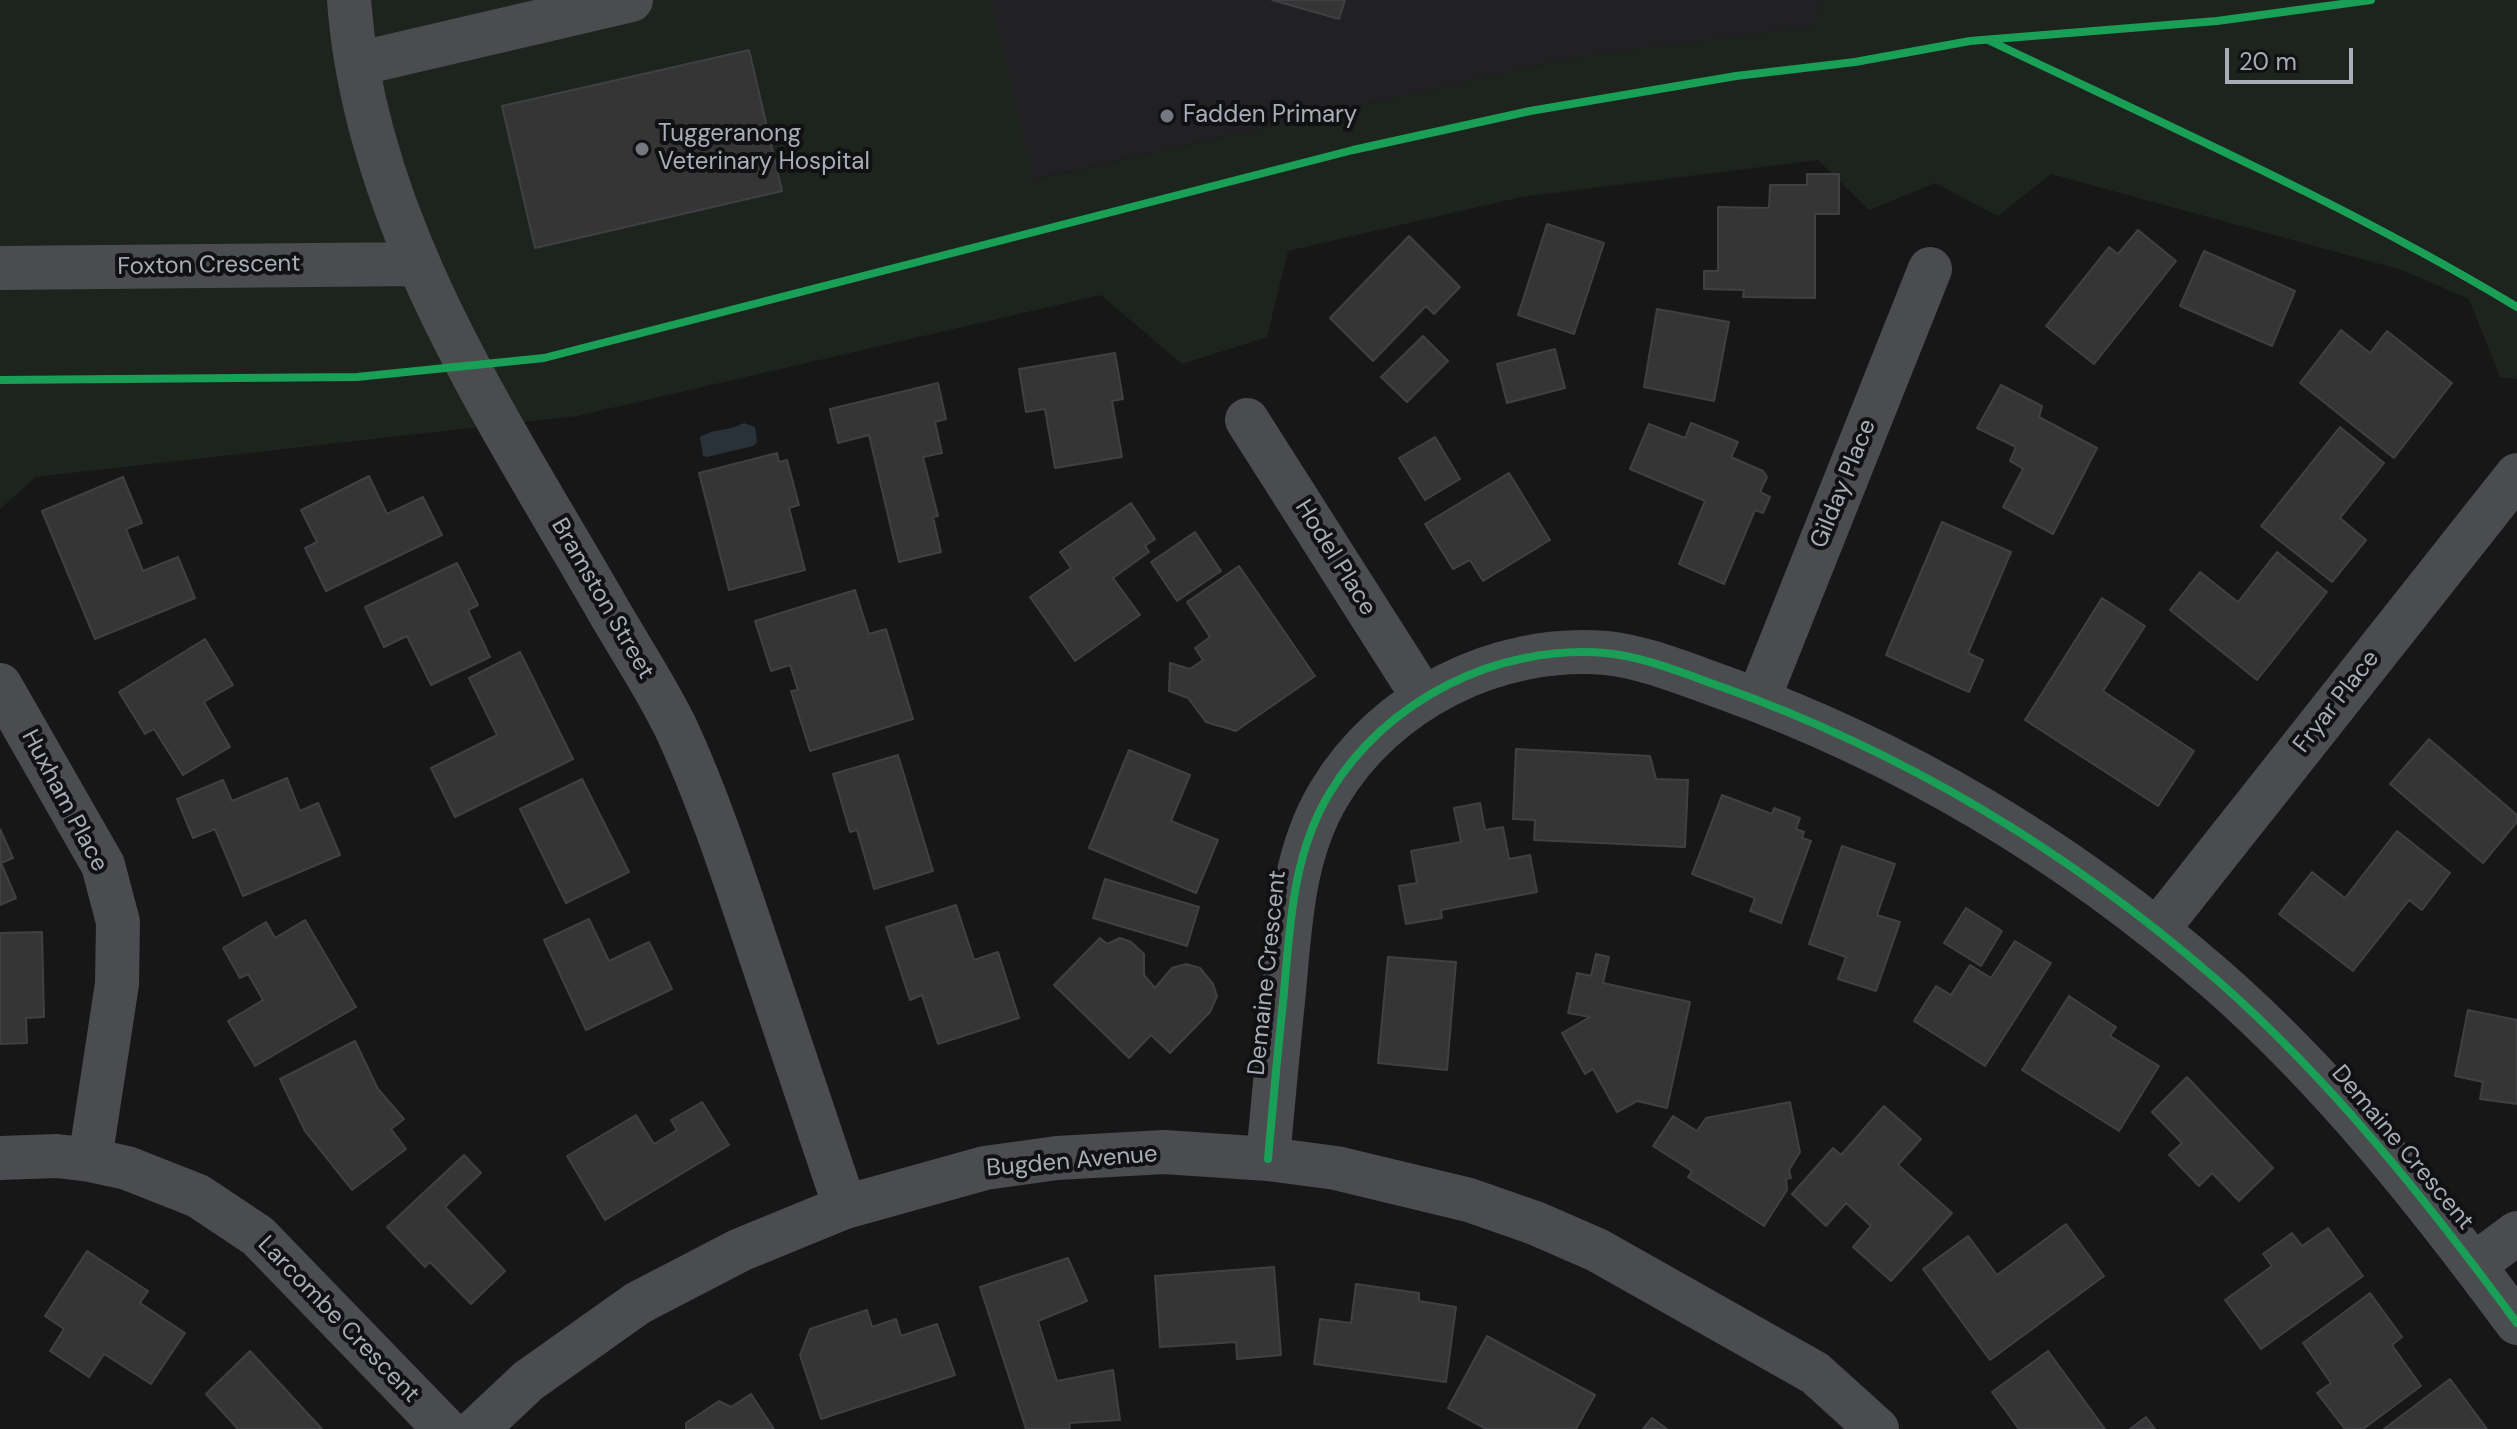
<!DOCTYPE html>
<html>
<head>
<meta charset="utf-8">
<style>
	body { margin:0 }
	#map { position:relative; width:2517px; height:1429px; overflow:hidden; background:#171717; font-family:"DM Sans",sans-serif }
	canvas { display:block }
	.scale { position:absolute; left:2225px; top:48px; width:128px; height:36px; box-sizing:border-box; border:4px solid #a8adb8; border-top:0; padding-left:10px; font-size:24px; line-height:28px; white-space:nowrap; color:#a8adb8; -webkit-text-stroke:6px #111113; paint-order:stroke }
</style>
</head>
<body>
<div id="map">
<canvas width="2517" height="1429"></canvas>
<div class="scale">20 m</div>
</div>
<script>
const g = document.querySelector('canvas').getContext('2d');
g.lineJoin = 'round';
function fill(path, color) {
  g.fillStyle = color;
  g.fill(path, 'evenodd');
}
function stroke(path, color, width, dash) {
  g.strokeStyle = color;
  g.lineWidth = width;
  g.lineCap = dash ? 'butt' : 'round';
  g.setLineDash(dash || []);
  g.stroke(path);
}
function drawText(font, color, halo, rows, align = 'center') {
  g.font = font + ' "DM Sans",sans-serif';
  g.lineWidth = 8;
  g.setLineDash([]);
  g.textBaseline = 'middle';
  g.strokeStyle = halo;
  g.fillStyle = color;
  for (const [text, x, y, turn = 0] of rows) {
    g.save();
    g.translate(x, y);
    g.rotate((+turn || 0) * Math.PI / 180);
    g.textAlign = isNaN(turn) ? turn : align;
    if (halo) g.strokeText(text, 0, 0);
    g.fillText(text, 0, 0);
    g.restore();
  }
}
const built = new Path2D(`
	M991 0H1821L1814 26 1571 58 1032 180Z`);
const green = new Path2D(`
	M0 0H991L1033 180 1571 58 1814 26 1821 0H2517V379L2500 377 2469 299 2402 270 2051 174 1998 216 1935 183 1869 210 1818 160 1521 197 1288 251 1267 337 1182 364 1101 295 577 416 36 477 0 509Z`);
const water = new Path2D(`
	M744 423 755 427 757 442 753 446 707 457 703 456 700 437C715 428 727 432 744 423Z`);
const building = new Path2D(`
	M1272 0H1345L1339 19Z
	M749 50 782 191 535 248 502 106Z
	M1807 174H1839V214H1815V298L1743 297 1744 290 1704 289V271H1718V207L1769 208 1770 185H1807Z
	M1547 224 1604 243 1574 334 1518 315Z
	M2138 230 2176 261 2094 364 2046 326 2109 247 2118 254Z
	M1409 236 1460 287 1434 314 1426 306 1373 361 1330 318Z
	M2204 251 2295 291 2272 346 2180 306Z
	M1657 309 1729 322 1714 401 1644 387Z
	M2341 330 2370 353 2387 331 2452 383 2394 458 2300 383Z
	M1423 336 1448 361 1407 402 1381 377Z
	M1555 349 1565 388 1507 403 1497 364Z
	M1115 353 1123 399 1112 401 1122 457 1055 468 1045 409 1026 412 1019 369Z
	M938 383 946 419 935 422 942 453 923 457 938 516 933 517 941 552 899 562 869 435 838 443 830 409Z
	M2001 385 2042 406 2039 417 2097 448 2053 534 2003 507 2023 469 2010 461 2016 447 1977 428Z
	M1691 423 1738 442 1731 457 1763 471 1767 477 1760 492 1770 497 1763 513 1755 510 1724 584 1679 564 1705 501 1630 469 1649 424 1685 438Z
	M2340 427 2384 463 2340 518 2366 540 2332 582 2261 526Z
	M1435 437 1460 479 1425 500 1399 458Z
	M777 453 779 462 787 460 799 505 789 508 805 570 729 590 699 473Z
	M1509 473 1550 540 1483 581 1470 560 1453 569 1425 524Z
	M369 476 387 514 423 497 442 535 326 591 305 548 317 542 301 510Z
	M123 477 142 523 126 529 143 571 178 557 195 598 95 639 42 511Z
	M1131 503 1155 539 1145 546 1149 552 1113 578 1140 615 1075 661 1030 597 1071 568 1060 552Z
	M1942 522 2011 552 1968 653 1983 660 1969 692 1886 655Z
	M1195 532 1221 571 1177 601 1151 562Z
	M2277 552 2327 592 2257 680 2170 610 2200 572 2238 602Z
	M457 563 478 605 468 610 490 657 431 685 407 636 384 647 365 607Z
	M1239 566 1315 676 1236 731 1206 722 1188 698 1169 691 1170 663 1190 669 1203 660 1195 648 1210 637 1187 602Z
	M855 590 869 634 886 629 913 719 810 751 791 691 798 690 790 665 771 671 755 621Z
	M2102 598 2145 626 2103 691 2194 751 2158 806 2025 720Z
	M205 639 233 685 204 702 230 747 183 775 154 729 145 734 119 692Z
	M520 652 573 759 455 817 431 768 497 735 469 678Z
	M2429 739 2517 815V822L2483 863 2390 784Z
	M1516 749 1650 756 1656 779 1688 780 1685 847 1534 840 1535 820 1513 819Z
	M1129 750 1190 775 1171 821 1218 840 1196 893 1089 848Z
	M898 755 933 871 874 889 857 830 850 832 833 774Z
	M287 778 300 811 318 803 340 855 243 896 215 829 193 838 177 799 223 780 232 801Z
	M582 779 629 872 566 903 520 809Z
	M1722 795 1772 814 1774 808 1800 818 1796 829 1804 832 1802 838 1811 841 1781 923 1750 911 1755 898 1692 874Z
	M1480 803 1485 830 1503 827 1509 859 1530 855 1537 892 1441 910 1442 918 1406 924 1399 886 1417 883 1411 851 1461 842 1454 808Z
	M0 829 13 858 1 863 16 898 0 905Z
	M2397 831 2450 873 2422 910 2409 900 2353 971 2279 914 2312 872 2345 898Z
	M1842 846 1895 864 1877 915 1900 922 1876 991 1838 979 1846 957 1809 944Z
	M1105 879 1199 907 1187 946 1093 918Z
	M956 905 974 960 998 952 1019 1018 938 1044 922 995 910 1000 886 927Z
	M1966 908 2002 931 1981 966 1944 943Z
	M589 919 609 961 649 942 672 989 586 1030 544 940Z
	M305 920 356 1007 255 1066 228 1021 263 1000 248 974 240 978 223 948 266 922 275 938Z
	M42 932 44 1017 26 1018 27 1043 0 1044V933Z
	M1100 938 1107 944 1120 938 1131 942 1144 954V975L1155 988 1172 968 1186 964 1200 968 1213 984 1217 996 1210 1012 1170 1053 1151 1035 1129 1058 1054 985Z
	M2015 941 2051 963 1985 1066 1914 1021 1936 986 1951 995 1970 965 1991 978Z
	M1596 954 1609 957 1603 983 1690 1002 1667 1108 1637 1101 1617 1112 1593 1069 1585 1074 1562 1033 1590 1017 1568 1013 1577 973 1591 976Z
	M1388 957 1456 962 1447 1070 1378 1063Z
	M2069 996 2116 1027 2110 1036 2159 1066 2119 1131 2022 1070Z
	M2468 1010 2517 1020V1104L2480 1099 2483 1082 2455 1076Z
	M355 1041 378 1089 404 1119 391 1129 406 1149 352 1190 305 1131 280 1079Z
	M2187 1077 2273 1168 2239 1201 2212 1173 2199 1186 2169 1155 2182 1143 2152 1112Z
	M702 1102 729 1145 605 1220 567 1156 636 1115 654 1144 677 1130 671 1120Z
	M1790 1102 1800 1152 1789 1170 1791 1178 1786 1179 1787 1190 1764 1226 1688 1177 1692 1171 1653 1146 1673 1116 1697 1131 1706 1118Z
	M1884 1106 1921 1139 1898 1165 1952 1213 1891 1281 1853 1247 1871 1226 1846 1203 1826 1226 1792 1194 1833 1148 1841 1155Z
	M464 1155 481 1173 445 1207 505 1271 471 1304 430 1262 425 1267 387 1227Z
	M2066 1224 2104 1276 1990 1360 1923 1269 1968 1236 1997 1275Z
	M2328 1228 2363 1276 2261 1349 2225 1300 2272 1266 2263 1254 2292 1233 2302 1246Z
	M87 1251 148 1291 140 1303 185 1333 151 1384 104 1354 89 1377 50 1351 64 1329 45 1316Z
	M1068 1258 1087 1301 1038 1321 1057 1381 1113 1370 1120 1420 1069 1423 1070 1429H1026L980 1287Z
	M1274 1267 1281 1355 1237 1359 1236 1342 1160 1347 1155 1276Z
	M1356 1284 1419 1293V1301L1456 1307 1446 1382 1314 1364 1320 1319 1351 1323Z
	M2370 1293 2402 1337 2392 1345 2421 1386 2363 1429H2345L2317 1393 2331 1383 2303 1343Z
	M867 1310 872 1327 896 1319 901 1336 937 1324 955 1375 821 1419 800 1355 810 1329Z
	M1487 1336 1595 1395 1576 1429H1486L1448 1408Z
	M250 1351 322 1429H238L206 1394Z
	M2048 1351 2105 1429H2019L1992 1392Z
	M2450 1379 2487 1429H2384Z
	M751 1394 774 1429H686V1423L719 1401 731 1407Z
	M2146 1417 2155 1429H2130Z
	M1652 1418 1667 1429H1643Z`);
const minor = new Path2D(`
	M349 0C365 224 498 418 607 608 630 648 656 687 676 728 710 802 735 880 761 957 789 1040 817 1124 845 1207
	M357 64 631 0
	M0 268 418 264
	M1247 420 1423 697
	M0 685 103 865 118 922 117 984 90 1160
	M1758 700 1930 269
	M2157 930 2517 475
	M0 1158 57 1156 90 1160 127 1168 198 1196 258 1236 445 1429
	M1268 1159C1273 1103 1278 1048 1284 992 1290 924 1293 854 1329 794 1385 700 1497 644 1606 653 1645 657 1685 674 1722 687 1904 752 2071 853 2217 980 2332 1081 2426 1200 2517 1323
	M2474 1265 2517 1233
	M477 1429 528 1381 638 1303 740 1250 845 1207 985 1168 1057 1158 1164 1152 1268 1159 1336 1168 1469 1200 1535 1223 1597 1250 1815 1373 1877 1429`);
const cycleway = new Path2D(`
	M1988 40C2166 125 2348 205 2517 307
	M0 380 357 377 544 358 1353 150 1530 111 1736 76 1855 62 1970 41 2217 21 2371 0
	M1268 1159C1273 1103 1278 1048 1284 992 1290 924 1293 854 1329 794 1385 700 1497 644 1606 653 1645 657 1685 674 1722 687 1904 752 2071 853 2217 980 2332 1081 2426 1200 2517 1323`);
const markers = [
	[1167,116,8,"#757880"],
	[642,149,8,"#757880"]
];
const poiNames = [
	["Fadden Primary",1183,116],
	["Tuggeranong",658,135],
	["Veterinary Hospital",658,163]
];
const streetNames = [
	["Foxton Crescent",209,266,-1],
	["Gilday Place",1844,484,-68],
	["Hodel Place",1335,558,58],
	["Bramston Street",602,599,60],
	["Fryar Place",2337,702,-52],
	["Huxham Place",64,801,62],
	["Demaine Crescent",1268,973,-84],
	["Demaine Crescent",2402,1148,50],
	["Bugden Avenue",1072,1162,-5],
	["Larcombe Crescent",338,1320,46]
];
fill(built, '#212123');
fill(green, '#1d241e');
fill(water, '#2a3239');
fill(building, '#353536');
stroke(building, '#3f4043', 2);
stroke(minor, '#4b4c50', 44);
stroke(cycleway, '#1a9f57', 8);
for (const [x, y, r, color] of markers) {
  const dot = new Path2D();
  dot.arc(x, y, r, 0, 2 * Math.PI);
  g.fillStyle = color;
  g.fill(dot);
  stroke(dot, '#111113', 3);
}
drawText('24px', '#a8adb8', '#111113', poiNames, 'left');
drawText('24px', '#a8adb8', '#111113', streetNames);
</script>
</body>
</html>
